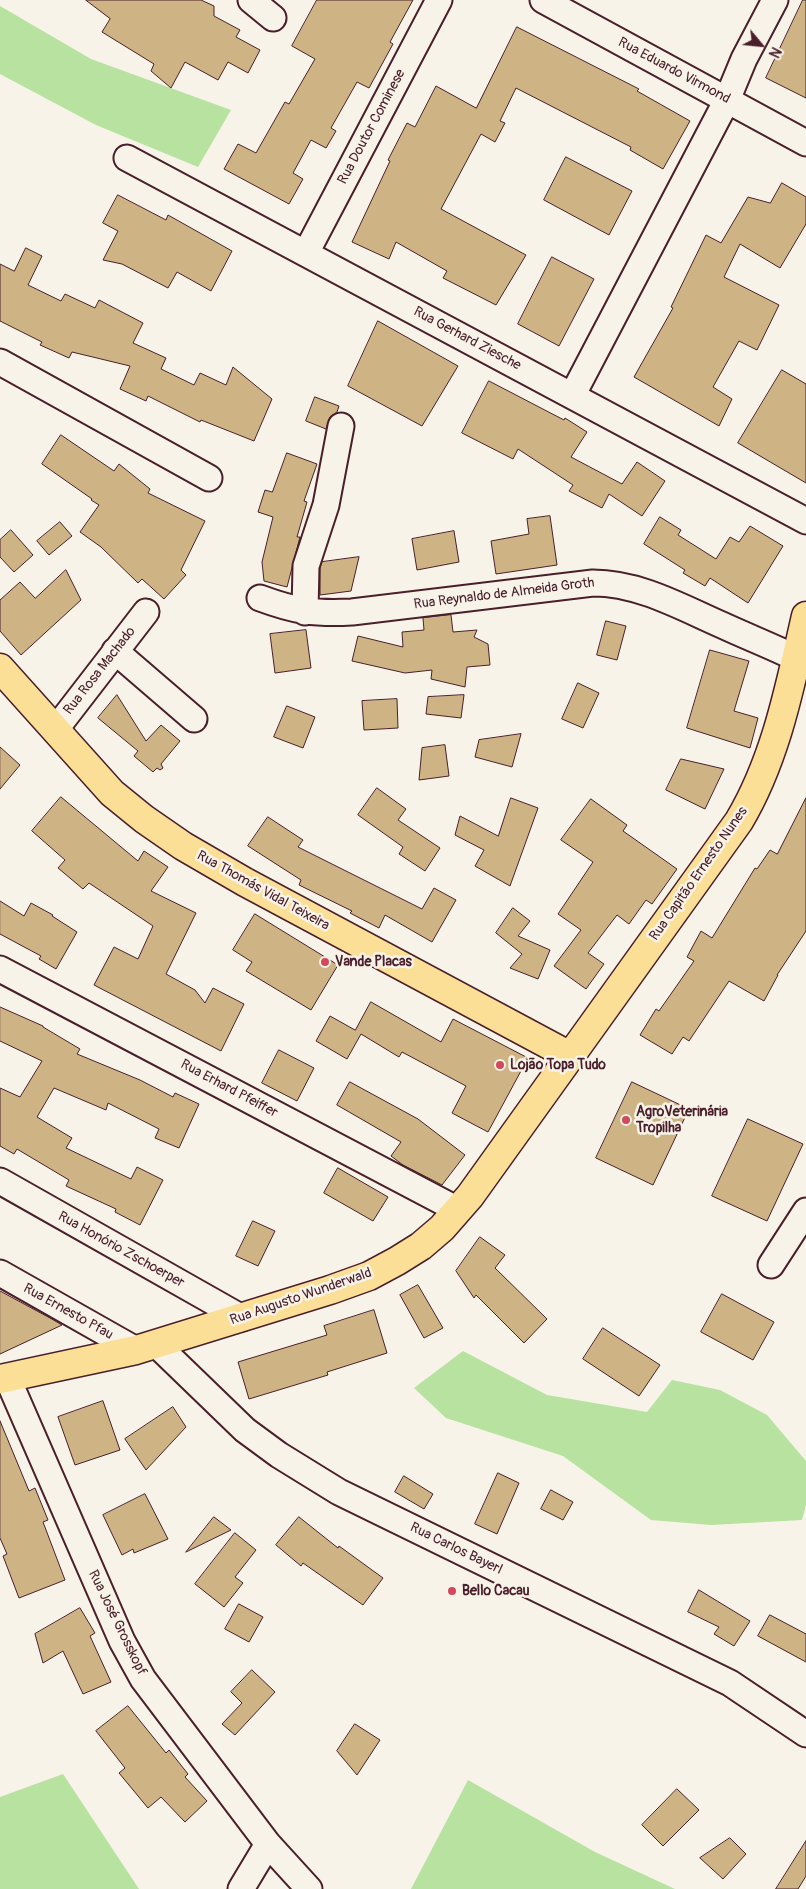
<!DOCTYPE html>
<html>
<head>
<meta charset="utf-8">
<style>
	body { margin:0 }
	#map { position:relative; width:806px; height:1889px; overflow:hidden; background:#f7f3e8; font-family:Pangolin,sans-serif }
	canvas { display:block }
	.north { position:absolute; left:736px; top:20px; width:50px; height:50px; -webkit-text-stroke:4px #f7f3e8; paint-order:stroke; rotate:118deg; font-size:14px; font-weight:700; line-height:20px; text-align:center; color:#4a1f2b }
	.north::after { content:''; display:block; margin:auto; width:18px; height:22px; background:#4a1f2b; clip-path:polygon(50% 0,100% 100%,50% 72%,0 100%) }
</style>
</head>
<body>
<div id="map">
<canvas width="806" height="1889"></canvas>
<div class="north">N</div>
</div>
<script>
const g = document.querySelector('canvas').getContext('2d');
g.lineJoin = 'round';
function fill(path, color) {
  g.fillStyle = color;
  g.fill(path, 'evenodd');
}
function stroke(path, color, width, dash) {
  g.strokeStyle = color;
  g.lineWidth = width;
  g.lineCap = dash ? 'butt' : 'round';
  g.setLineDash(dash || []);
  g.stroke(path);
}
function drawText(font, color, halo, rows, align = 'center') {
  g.font = font + ' Pangolin,sans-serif';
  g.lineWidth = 5;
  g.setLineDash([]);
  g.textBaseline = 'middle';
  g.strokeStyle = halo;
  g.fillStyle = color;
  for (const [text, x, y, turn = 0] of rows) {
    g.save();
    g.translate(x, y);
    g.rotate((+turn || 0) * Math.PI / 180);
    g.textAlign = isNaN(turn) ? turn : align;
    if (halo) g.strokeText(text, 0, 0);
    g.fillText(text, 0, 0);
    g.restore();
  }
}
const green = new Path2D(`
	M0 6 91 59 231 110 198 167 96 125 0 74Z
	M463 1351 547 1395 647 1412 672 1380 720 1390 767 1415 806 1461V1505L802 1520 711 1525 651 1520 563 1456 446 1418 414 1388Z
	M63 1774 139 1889H0V1797Z
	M468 1780 595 1852 675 1889H411Z`);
const building = new Path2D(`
	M86 0H201L214 6V16L240 30 236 37 260 50 248 73 228 62 218 80 185 62 171 88 151 71 154 64 102 32 110 19Z
	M317 0H413L390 42 393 44 369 88 357 82 331 128 336 131 326 148 311 140 293 173 303 179 289 204 224 169 238 144 256 153 285 102 289 104 315 59 292 46Z
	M803 0H806V98L766 78Z
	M517 27 639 89 637 91 690 121 663 169 630 150 631 147 516 88 500 121 505 123 495 142 481 134 441 209 526 255 496 305 443 278 447 271 396 242 389 259 352 242 390 161 388 160 407 123 415 127 436 86 476 108Z
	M566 157 632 191 609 235 544 200Z
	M782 183 806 197V224L780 268 740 244 724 277 779 305 757 350 739 341 713 387 732 399 719 426 634 377 673 308 671 307 706 235 721 243 748 197 770 203Z
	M118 195 166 220 168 215 232 251 211 291 177 272 168 288 122 264 103 260 118 231 103 223Z
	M26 248 42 256 28 285 61 301 65 294 95 308 99 300 143 323 133 343 166 358 161 369 194 385 200 373 226 385 233 367 272 399 254 441 201 420 200 422 148 396 146 401 120 389 130 366 72 352 69 358 40 345 42 342 0 321V264L14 271Z
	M552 257 594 279 559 346 518 324Z
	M378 321 458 366 422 426 348 386Z
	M782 370 806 384V483L738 443Z
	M489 381 564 420 565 418 587 432 571 457 622 484 637 462 665 481 642 516 609 494 602 508 569 491 573 485 518 449 513 459 462 433Z
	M315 397 339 406 337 412 330 417 326 429 306 421Z
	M61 435 114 471 119 464 150 489 148 493 205 521 181 570 186 575 164 599 142 579 138 583 101 547 80 532 99 505 91 500 92 499 42 464Z
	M287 453 317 464 304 501 307 502 297 537H300L287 587 264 581 262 562 273 517 258 512 265 490 272 492Z
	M550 516 557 565 496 574 491 541 529 534 527 519Z
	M660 517 681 530 678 535 716 559 730 537 739 542 750 526 783 546 748 603 710 578 705 586 683 573 685 570 644 544Z
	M60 522 72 536 49 555 37 541Z
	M11 530 33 555 14 572 0 557V540Z
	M454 531 459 562 417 570 412 539Z
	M359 557 351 591 320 595V568L322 562Z
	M66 570 81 600 21 655 0 631V600L20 582 35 598Z
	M451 615 453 632 477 630 474 637 488 644 490 665 467 667 465 687 431 679 432 670 405 673 352 661 358 636 403 647 402 632 424 630 423 618Z
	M606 621 626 626 617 660 597 655Z
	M306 630 311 668 275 673 270 634Z
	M710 650 749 661 734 711 758 718 750 748 687 728Z
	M578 683 599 693 583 728 562 719Z
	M117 695 146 741 161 725 180 741 161 764 163 768 160 770 157 768 153 772 134 756 138 751 98 718Z
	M464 695 461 718 426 714 428 697Z
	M397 699 398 728 364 730 362 701Z
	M287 706 315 717 303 748 274 737Z
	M521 734 512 767 475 757 479 740Z
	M445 745 449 776 419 780 422 748Z
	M0 747 20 765 0 789Z
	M681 759 724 769 705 809 666 790Z
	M377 788 406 809 398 820 440 848 425 871 399 854 403 847 358 815Z
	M61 797 138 861 144 851 168 867 151 891 196 913 166 974 195 990 205 1003 213 988 244 1004 221 1051 94 985 114 947 138 959 153 926 89 883 83 889 58 868 65 860 32 831Z
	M511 798 538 808 510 886 475 866 484 850 455 835 460 816 498 836Z
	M806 798V931L777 975H778L764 1001 729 981 689 1041 683 1037 672 1054 640 1035 656 1009 659 1011 694 961 687 957 701 931 712 938 755 868 757 869 770 850 777 854Z
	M591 799 627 825 623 831 677 869 652 904 646 900 629 924 617 915 588 953 604 964 586 989 554 966 581 930 558 914 593 862 561 840Z
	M268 817 303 840 298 847 422 909 434 888 456 900 432 942 385 915 379 928 350 913 352 911 299 885 301 880 248 846Z
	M0 901 24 916 31 903 53 915 52 916 77 932 56 969 39 959 41 956 0 934Z
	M513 908 530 921 518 936 550 950 538 979 510 968 522 954 496 933Z
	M255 914 338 965 311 1010 246 971 252 962 233 950Z
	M371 1002 441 1042 453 1019 528 1058 488 1132 452 1113 466 1086 402 1052 399 1057 361 1034 347 1059 316 1041 330 1016 355 1030Z
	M0 1007 43 1026V1027L80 1049 77 1054 140 1080 173 1097 175 1093 199 1104 179 1148 155 1138 159 1129 108 1103 106 1110 54 1088 37 1117 72 1138 66 1148 131 1179 137 1167 163 1180 140 1225 115 1212 116 1209 66 1186 69 1180 17 1149 14 1154 0 1146V1088L20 1097 42 1061 0 1041Z
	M279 1050 314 1068 297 1101 262 1083Z
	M350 1082 418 1119 465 1155 442 1185 403 1165 391 1156 401 1142 337 1105Z
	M632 1082 689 1109 653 1185 596 1158Z
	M748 1119 803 1144 767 1221 712 1196Z
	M338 1168 388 1197 373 1221 324 1193Z
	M253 1221 275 1231 258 1266 236 1256Z
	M480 1237 505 1255 495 1268 547 1319 524 1343 476 1295 474 1298 456 1271Z
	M418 1285 443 1328 424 1338 400 1295Z
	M0 1291 50 1318 62 1325 0 1354Z
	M722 1294 774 1322 753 1360 701 1332Z
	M374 1310 387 1353 327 1372 328 1375 249 1399 238 1362 327 1335 324 1326Z
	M603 1328 660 1365 639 1396 583 1359Z
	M103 1401 120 1450 75 1465 58 1417Z
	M173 1407 186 1427 146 1470 125 1439Z
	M0 1421 29 1491 35 1488 48 1520 43 1522 65 1580 19 1598 3 1556 7 1554 0 1538Z
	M498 1473 519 1483 497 1534 475 1524Z
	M404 1476 433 1494 424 1509 395 1492Z
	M551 1490 573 1502 563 1520 541 1509Z
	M145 1494 168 1539 134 1553 133 1549 122 1555 103 1515Z
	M214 1517 231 1530 186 1552Z
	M299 1517 338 1548 339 1546 383 1578 363 1605 303 1563 301 1566 276 1545Z
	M235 1533 256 1550 235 1577 243 1583 224 1607 195 1584Z
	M699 1590 750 1621 734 1646 714 1634 719 1627 688 1612Z
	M239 1604 263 1617 249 1642 225 1629Z
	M80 1608 95 1633 90 1636 111 1682 83 1694 63 1651 43 1663 35 1634Z
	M770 1615 806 1634V1662L758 1636Z
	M252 1670 275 1692 235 1735 222 1724 242 1703 231 1692Z
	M128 1706 166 1753 169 1750 188 1774 185 1777 207 1801 185 1822 161 1797 148 1808 119 1773 125 1768 96 1731Z
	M355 1724 380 1740 357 1775 337 1751Z
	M677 1789 699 1810 663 1846 642 1825Z
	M730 1838 746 1854 723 1879 700 1858Z
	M806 1841V1876L798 1889H776Z`);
const minor = new Path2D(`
	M251 0 273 18
	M543 0 806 143
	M127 158 806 521
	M306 253 439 0
	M0 362 209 478
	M572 396 727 100 744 59 775 0
	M260 598C295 611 314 614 352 612L593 583C639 583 681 607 722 625 750 638 779 649 806 663
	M305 612 306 566 326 505 341 426
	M115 651 194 719
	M55 730 146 612
	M0 969 458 1210
	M0 1181 242 1318
	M771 1265 806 1211
	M0 1273 136 1350
	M156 1344 245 1430 279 1455 339 1492 730 1683 806 1734
	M7 1377 122 1641 143 1679 268 1844 309 1889
	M241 1889 268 1844`);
const major = new Path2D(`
	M0 668 112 793 144 819 183 846 245 882 570 1056
	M0 1379 136 1350 330 1290 369 1276 397 1261 421 1246 442 1228 470 1196 739 821C776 759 790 686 806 616`);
const markers = [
	[325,962,5,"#d1495b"],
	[500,1065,5,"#d1495b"],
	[626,1120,5,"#d1495b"],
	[452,1591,5,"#d1495b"]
];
const streetNames = [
	["Rua Eduardo Virmond",674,71,28],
	["Rua Doutor Cominese",372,127,-62],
	["Rua Gerhard Ziesche",467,339,28],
	["Rua Reynaldo de Almeida Groth",504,594,-7],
	["Rua Rosa Machado",100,671,-52],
	["Rua Capitão Ernesto Nunes",699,874,-55],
	["Rua Thomás Vidal Teixeira",263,891,29],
	["Rua Erhard Pfeiffer",229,1089,28],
	["Rua Honório Zschoerper",121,1250,29],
	["Rua Augusto Wunderwald",301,1297,-19],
	["Rua Ernesto Pfau",68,1312,29],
	["Rua Carlos Bayerl",456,1549,26],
	["Rua José Grosskopf",117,1623,64]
];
const poiNames = [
	["Vande Placas",335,962],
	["Lojão Topa Tudo",510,1065],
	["AgroVeterinária",636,1112],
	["Tropilha",636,1128],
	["Bello Cacau",462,1591]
];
fill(green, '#b7e29f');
fill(building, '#ceb484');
stroke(building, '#4a1f2b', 1);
stroke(minor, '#4a1f2b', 29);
stroke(major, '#4a1f2b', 31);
stroke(minor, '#f7f3e8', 25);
stroke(major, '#fbdf96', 28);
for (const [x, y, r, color] of markers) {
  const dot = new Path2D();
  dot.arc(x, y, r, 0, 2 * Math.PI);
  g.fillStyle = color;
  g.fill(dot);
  stroke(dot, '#f7f3e8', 2);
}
drawText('14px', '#4a1f2b', '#f7f3e8', streetNames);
drawText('bold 14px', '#4a1f2b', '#f7f3e8', poiNames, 'left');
</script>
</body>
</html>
